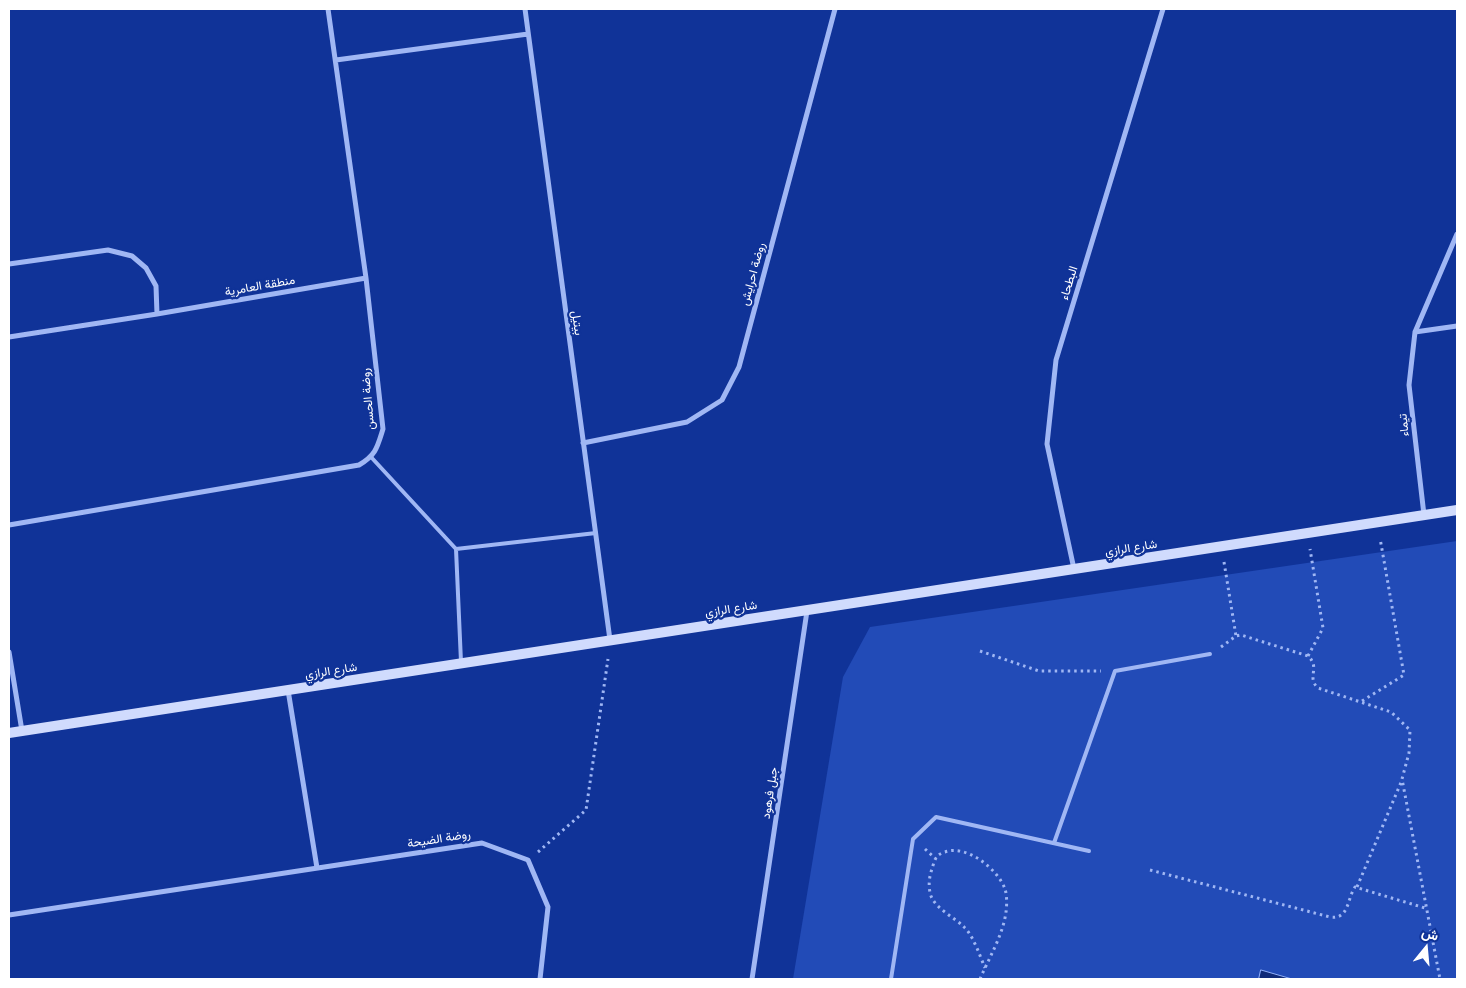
<!DOCTYPE html>
<html>
<head>
<meta charset="utf-8">
<style>
	body { margin:0 }
	#map { position:relative; width:1466px; height:988px; overflow:hidden; background:#103398; font-family:Mulish,Vazirmatn,sans-serif }
	canvas { display:block }
	.frame { position:absolute; inset:0; border:10px solid #fff; pointer-events:none }
	.north { position:absolute; left:1401px; top:923px; width:50px; height:50px; -webkit-text-stroke:4px #103398; paint-order:stroke; rotate:17deg; font-size:14px; font-weight:700; line-height:20px; text-align:center; color:#fff }
	.north::after { content:''; display:block; margin:auto; width:18px; height:22px; background:#fff; clip-path:polygon(50% 0,100% 100%,50% 72%,0 100%) }
</style>
</head>
<body>
<div id="map">
<canvas width="1466" height="988"></canvas>
<div class="frame"></div>
<div class="north">ش</div>
</div>
<script>
const g = document.querySelector('canvas').getContext('2d');
g.lineJoin = 'round';
function fill(path, color) {
  g.fillStyle = color;
  g.fill(path, 'evenodd');
}
function stroke(path, color, width, dash) {
  g.strokeStyle = color;
  g.lineWidth = width;
  g.lineCap = dash ? 'butt' : 'round';
  g.setLineDash(dash || []);
  g.stroke(path);
}
function drawText(font, color, halo, rows, align = 'center') {
  g.font = font + ' Mulish,Vazirmatn,sans-serif';
  g.lineWidth = 4.5;
  g.setLineDash([]);
  g.textBaseline = 'middle';
  g.strokeStyle = halo;
  g.fillStyle = color;
  for (const [text, x, y, turn = 0] of rows) {
    g.save();
    g.translate(x, y);
    g.rotate((+turn || 0) * Math.PI / 180);
    g.textAlign = isNaN(turn) ? turn : align;
    if (halo) g.strokeText(text, 0, 0);
    g.fillText(text, 0, 0);
    g.restore();
  }
}
const green = new Path2D(`
	M1457 541V979H793L843 677 870 627Z`);
const water = new Path2D(`
	M1261 970 1292 979H1259Z`);
const path = new Path2D(`
	M1224 562 1236 636
	M1221 647 1236 636 1241 635 1308 656C1321 668 1306 677 1318 688L1391 712 1410 730 1409 753 1402 779 1440 979
	M980 651 1039 671H1101
	M1308 656 1323 628 1310 549
	M1362 701 1404 675 1380 538
	M925 849 936 859
	M538 852 586 810 608 659
	M1150 870 1330 917C1349 920 1347 899 1355 887L1425 908
	M1357 887 1402 780
	M980 979C989 958 1003 935 1006 912 1007 905 1007 895 1005 889 998 869 966 844 945 852 941 853 938 855 936 858 934 861 933 866 932 869 929 877 928 887 931 896 936 909 954 917 964 927 973 935 980 956 985 968`);
const lane = new Path2D(`
	M371 457 456 549 461 662
	M456 549 596 533
	M1054 843 1115 671 1210 654
	M891 979 913 839 936 817 1089 851`);
const street = new Path2D(`
	M525 9 610 640
	M336 60 528 34
	M9 264 108 250 132 256 146 268 156 286 157 314
	M1415 332 1457 326
	M9 337 157 314 366 278
	M583 443 687 422 722 400 739 367 835 9
	M1424 515 1409 385 1415 332 1457 234
	M9 525 359 465C376 455 377 448 383 429L366 278 328 9
	M1074 569 1047 444 1056 360 1163 9
	M9 652 22 731
	M288 690 317 868
	M9 915 482 843 528 860 548 907 540 979
	M752 979 807 611`);
const secondary = new Path2D(`
	M9 733 1457 510`);
const streetNames = [
	["روضة احرايش",753,274,-75],
	["البطحاء",1069,283,-73],
	["منطقة العامرية",260,286,-10],
	["بيتيل",577,323,82],
	["روضة الحسن",368,399,-95],
	["تيماء",1404,425,-96],
	["شارع الرازي",1131,548,-9],
	["شارع الرازي",731,609,-9],
	["شارع الرازي",331,671,-9],
	["جبل فرهود",770,793,-81],
	["روضة الضيحة",439,839,-9]
];
fill(green, '#224bb7');
fill(water, '#102a78');
stroke(water, '#91aff8', 1);
stroke(path, '#a0b7f4', 3, [2.5, 4]);
stroke(lane, '#a0b7f4', 4);
stroke(street, '#a0b7f4', 5);
stroke(secondary, '#d0dbfd', 10);
drawText('12px', '#fff', '#103398', streetNames);
</script>
</body>
</html>
